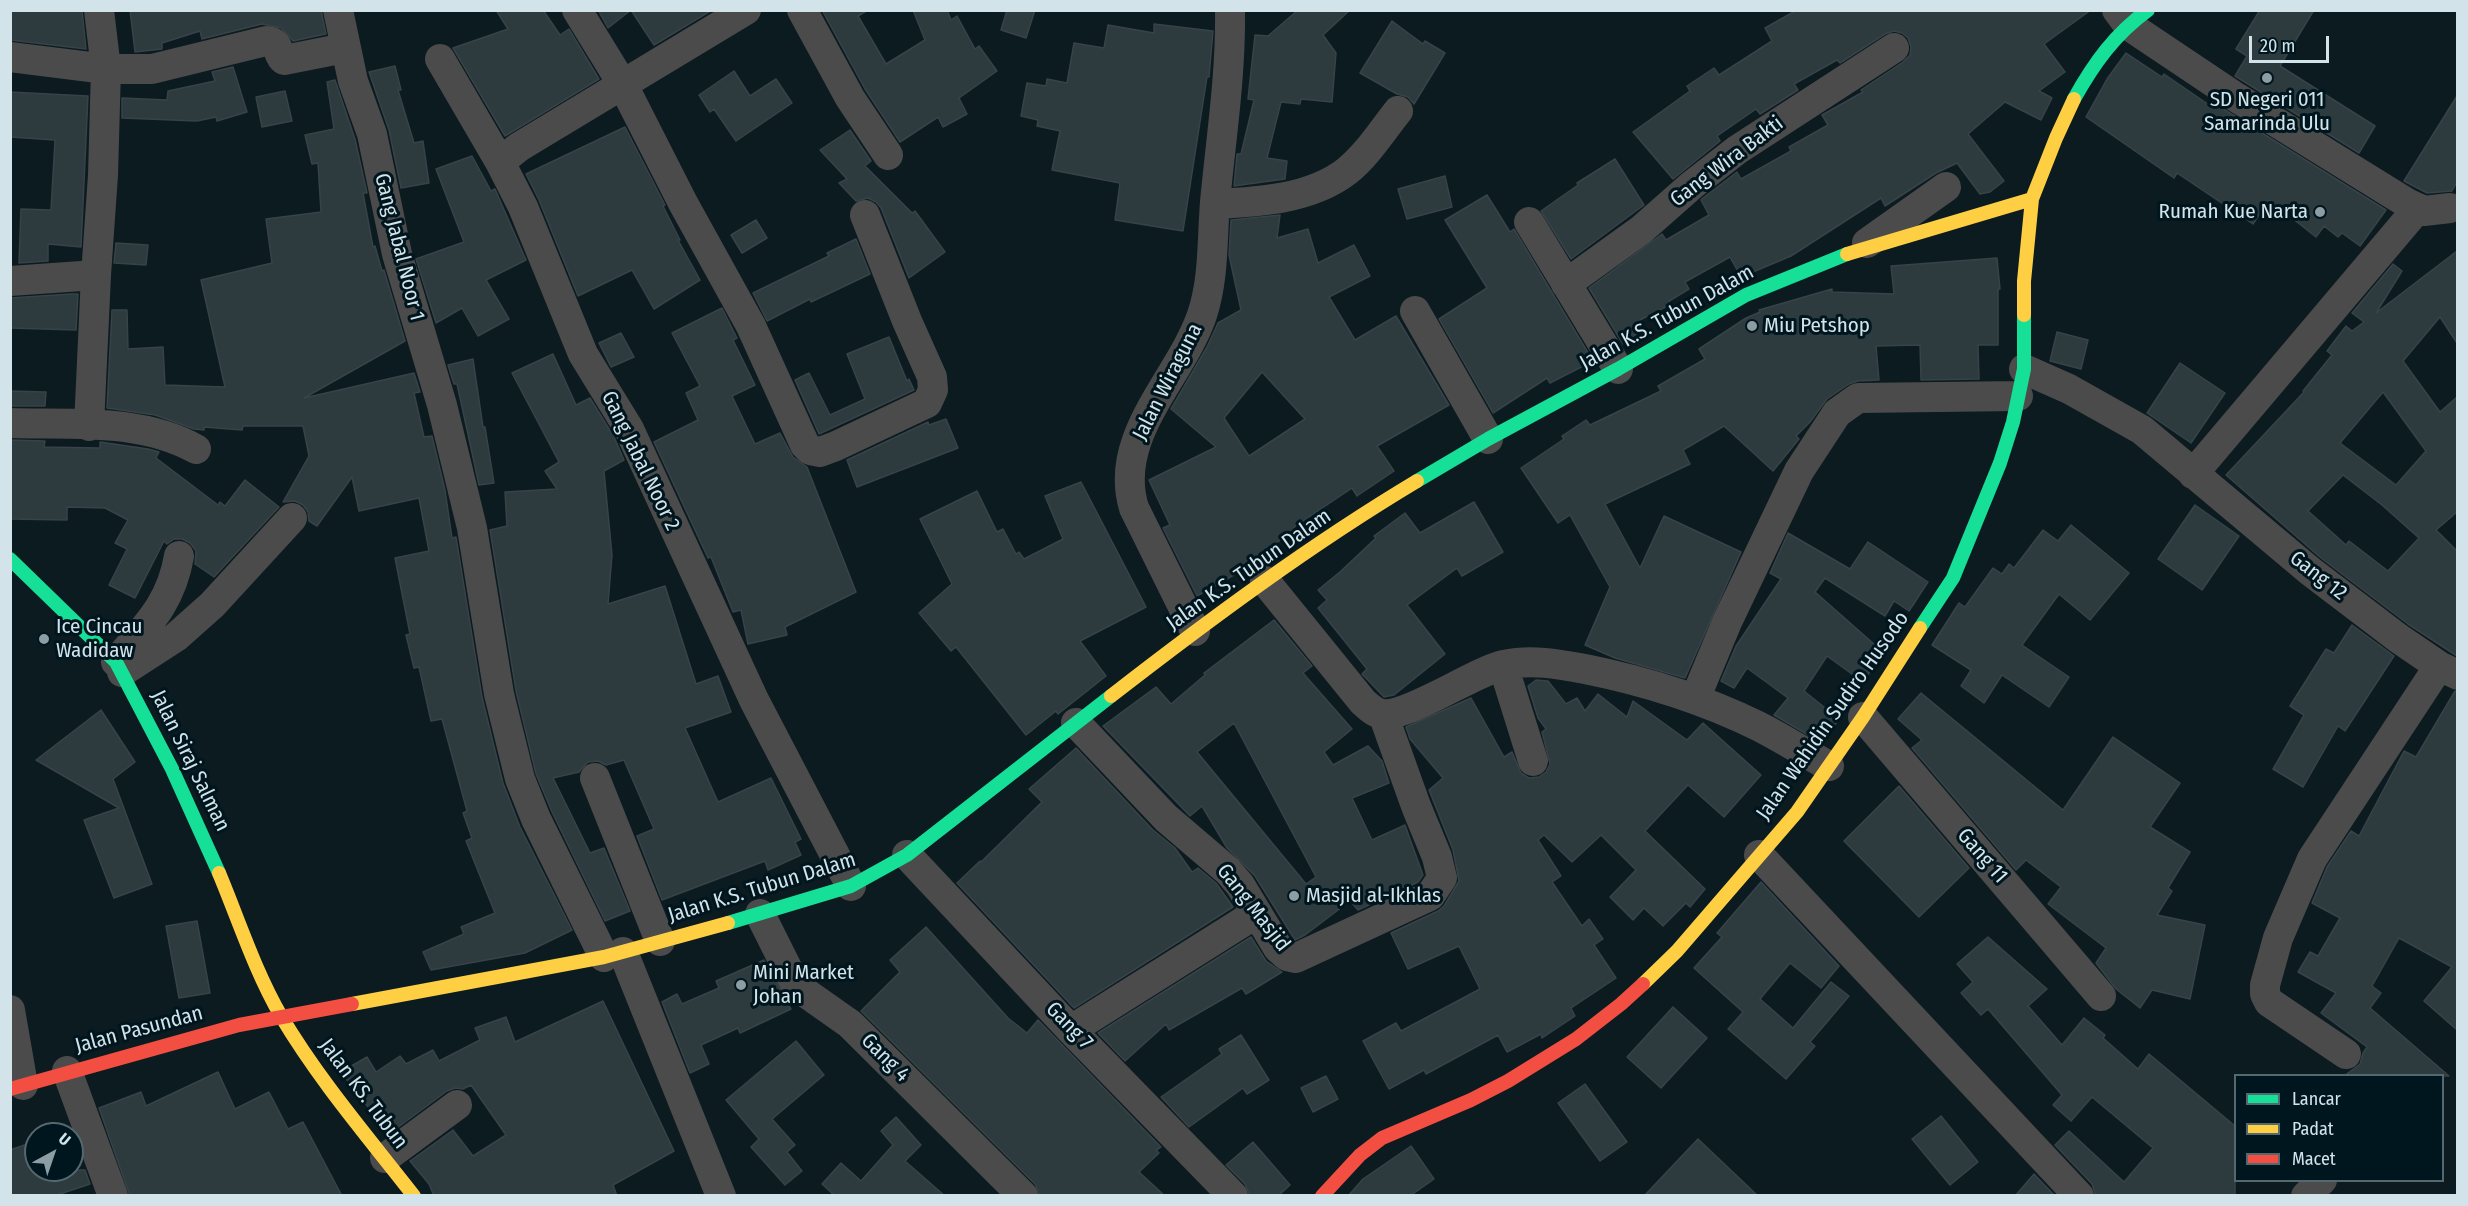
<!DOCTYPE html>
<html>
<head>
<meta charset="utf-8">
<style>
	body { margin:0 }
	#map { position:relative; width:2468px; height:1206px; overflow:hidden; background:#0b1b20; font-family:"Fira Sans Condensed",sans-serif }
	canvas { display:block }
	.frame { position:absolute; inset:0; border:12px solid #d2e3ea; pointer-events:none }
	.legend { position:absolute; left:2234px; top:1074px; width:210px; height:108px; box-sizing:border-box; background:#00161f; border:2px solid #546870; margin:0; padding:8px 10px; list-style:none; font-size:18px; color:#d2e3ea }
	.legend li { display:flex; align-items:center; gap:12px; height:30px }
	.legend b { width:30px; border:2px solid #546870 }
	.north { position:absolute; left:24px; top:1122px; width:60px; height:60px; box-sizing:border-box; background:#00161f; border:2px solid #546870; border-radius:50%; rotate:40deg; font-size:16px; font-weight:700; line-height:24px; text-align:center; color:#d2e3ea }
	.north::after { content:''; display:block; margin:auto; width:21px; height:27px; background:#8c9da3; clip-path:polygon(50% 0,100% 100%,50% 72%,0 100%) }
	.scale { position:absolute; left:2249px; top:36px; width:80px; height:27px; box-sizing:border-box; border:3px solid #d2e3ea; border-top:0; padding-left:8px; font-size:18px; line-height:21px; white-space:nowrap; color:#d2e3ea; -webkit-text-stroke:4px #00161f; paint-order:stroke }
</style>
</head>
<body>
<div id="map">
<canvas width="2468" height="1206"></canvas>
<div class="frame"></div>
<ul class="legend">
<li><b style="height:8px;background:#16e098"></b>Lancar</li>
<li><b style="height:8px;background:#ffcf43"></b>Padat</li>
<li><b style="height:8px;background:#f24e42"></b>Macet</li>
</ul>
<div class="north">U</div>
<div class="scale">20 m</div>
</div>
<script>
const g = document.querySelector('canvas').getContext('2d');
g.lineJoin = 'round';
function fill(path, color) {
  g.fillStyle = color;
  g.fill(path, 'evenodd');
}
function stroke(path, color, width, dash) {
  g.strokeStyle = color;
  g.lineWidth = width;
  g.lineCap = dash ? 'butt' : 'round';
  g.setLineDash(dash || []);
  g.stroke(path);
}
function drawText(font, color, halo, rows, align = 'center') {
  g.font = font + ' "Fira Sans Condensed",sans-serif';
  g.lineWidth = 6;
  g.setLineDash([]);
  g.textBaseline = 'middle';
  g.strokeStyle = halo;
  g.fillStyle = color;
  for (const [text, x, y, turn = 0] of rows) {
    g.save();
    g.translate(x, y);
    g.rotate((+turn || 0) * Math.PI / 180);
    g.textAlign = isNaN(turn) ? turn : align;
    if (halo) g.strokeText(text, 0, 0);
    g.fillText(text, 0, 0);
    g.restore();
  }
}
const building = new Path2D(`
	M10 10H82L86 49 10 40Z
	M130 10H321L326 34 293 41 281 28 262 24 202 39 200 31 162 43V49L135 52Z
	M496 10H543L560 35 569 29 599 79 505 136 453 48 508 29Z
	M598 10H631L608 28Z
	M631 10H712L654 45Z
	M822 10H868L858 16 886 64 925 40 913 10H947L951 20 957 16 975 49 979 46 997 71 959 98 967 114 943 127 938 117 900 142 865 89Z
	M1007 10H1035L1026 38 1001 30Z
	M1298 10H1350L1323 35 1336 53 1332 102 1301 99 1300 104 1281 102 1267 158 1287 161 1285 179 1234 186 1237 154H1241L1254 100 1248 99 1255 35 1268 36Z
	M1797 10H2091L2044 44 2065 72 2039 91 2052 98 2041 120 2005 102 1968 134 2004 181 1990 192 1980 194 1957 163 1936 173 1885 206 1881 198 1791 256 1741 277 1730 257 1685 282 1689 289 1669 301 1671 304 1638 321 1643 329 1623 344 1589 288 1662 234 1666 240 1709 215 1701 200 1703 198 1737 172 1741 179 1791 151 1789 147 1828 125 1822 115 1863 92 1861 90 1903 62 1910 55 1911 47 1908 38 1902 33 1894 31 1885 34 1840 63 1837 60 1794 84 1798 90 1760 114 1756 109 1717 136 1720 141 1673 179 1633 132 1690 91 1687 86 1714 68 1719 75 1772 41 1765 28Z
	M2260 10H2314L2280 66 2375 126 2359 153 2235 76 2247 56 2236 49Z
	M1392 21 1423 44 1425 41 1445 53 1414 104 1408 97 1397 94 1360 73Z
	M1154 24 1213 31 1209 77H1207L1183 231 1115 220 1120 183 1052 170 1060 131 1037 126 1038 120 1021 116 1027 83 1046 86 1047 79 1067 83 1074 43 1104 48 1108 25 1154 33Z
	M2126 53 2162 77 2164 74 2215 109 2217 105 2386 210 2360 246 2342 233 2338 237 2324 226 2316 237 2269 200 2253 224 2177 173 2174 178 2086 117 2107 79Z
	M395 66 401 90H398L414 143 423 141 429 183 401 188 389 130 369 72Z
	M233 67 247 112 217 121 216 117 197 121 122 118V98L167 100 168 91 215 81 212 72Z
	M734 71 750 96 776 79 792 103 736 141 714 109 710 112 699 95Z
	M335 80 355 139 367 193H363L373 247 375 246 382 271 384 270 405 341 304 398 414 373 420 392 414 393 424 437 432 436 445 490 452 538 456 537 482 697 503 783 520 827 572 930 525 953 431 970 423 952 464 934 461 927 495 913 466 841 472 838 463 813 467 811 442 719 431 721 419 667 414 668 406 635 410 634 395 558 429 551 419 498 359 511 352 477 317 526 309 521 308 512 303 505 295 501 283 502 309 456 303 426H243L242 430 204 427V430L194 429 155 415 107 408 112 310H127L128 349 163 347 165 385 225 387 201 280 272 263 266 219 321 212 318 163 312 164 305 135 334 129 327 82Z
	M285 91 292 121 262 127 256 97Z
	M10 92 88 96 81 247 48 244V261L19 263 21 209 51 210 55 140 10 137Z
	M2457 96V182L2452 191 2427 193 2404 181Z
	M625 127 665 205 663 206 680 240H678L700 280 654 309 632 270 578 296 539 200 526 174Z
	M850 130 871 161 865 166 912 213 915 211 945 252 909 278 881 208 876 202 868 198 856 201 839 183 847 179 820 150Z
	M472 156 491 191 495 189 526 260 486 280 509 319 478 336 462 308 436 323 416 259 464 242 436 169Z
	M1615 159 1644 205 1571 259 1541 211 1578 185 1577 183Z
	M1445 176 1452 207 1407 219 1398 189Z
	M1487 195 1510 232 1514 229 1593 361 1550 383 1547 378 1493 413 1439 319 1487 288 1445 220Z
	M1280 215 1277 238 1308 229 1318 263 1354 245 1370 276 1329 297 1355 340 1396 316 1449 405 1377 446 1394 471 1357 496 1352 488 1294 527 1296 530 1237 568 1239 572 1197 596 1163 528 1170 525 1149 480 1216 447 1171 409 1207 347 1218 323 1241 310 1229 255 1231 220ZM1262 372 1305 419 1249 456 1224 418Z
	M756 220 767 238 742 253 731 235Z
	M856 239 870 274 811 302 810 299 767 321 753 293 829 256 827 253Z
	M116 243 148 245 146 265 114 263Z
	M2457 251V343L2440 317 2403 361 2440 412 2457 397V512L2436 530 2457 551V656L2408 624 2321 558 2226 475 2304 392 2303 391 2332 355 2327 351 2346 326 2352 331 2364 322 2352 313 2393 264 2402 271 2376 313ZM2383 392 2426 451 2396 485 2340 443ZM2343 475 2382 505 2419 538 2388 571 2349 541 2346 545 2308 511Z
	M1997 258 2000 289H1998V345H1978L1979 379 1921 380 1920 345 1876 346 1879 380 1858 381 1849 384 1827 399 1810 422 1796 436 1799 439 1773 471 1724 426 1683 450 1690 464 1605 504 1640 568 1664 516 1741 552 1685 678 1615 658 1585 645 1610 587 1570 515 1558 523 1521 468 1564 439 1562 436 1586 420 1590 425 1661 391 1658 386 1705 359 1699 349 1746 318 1760 312 1759 310 1832 289V292L1894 294 1891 266Z
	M71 294H78L76 330 10 328V298Z
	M722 308 737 338 733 340 755 385 732 396 755 444 780 433 793 457 807 467 856 592 785 627 787 635 748 644 741 610 733 612 711 557 708 558 654 442 698 420 686 393 700 386 672 333Z
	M2057 332 2088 340 2081 369 2050 361Z
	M621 333 634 357 611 367 599 343Z
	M889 337 907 381 909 379 914 390 819 434 795 380 809 373 830 415 865 399 847 354Z
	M553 354 576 405 590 398 614 437 624 460 604 471 612 555 608 604 665 586 696 684 718 676 731 712 685 728 718 802 771 778 801 839 795 842 801 855 768 870 765 861 662 900 637 836 654 829 624 760 606 765 598 761 588 762 579 772 553 778 590 853 604 848 630 911 605 921 552 812 536 774 516 691 490 530 507 526 505 492 557 489 545 471 559 462 512 373Z
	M473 359 483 427H485L494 483 479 485 457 384H454L448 365Z
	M2180 363 2225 393 2191 443 2147 413Z
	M10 391 46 392 45 406H10Z
	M946 419 958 448 857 487 847 460 928 422 929 425Z
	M10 440 45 441 44 447 100 448V442L148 449 159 452 156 458 218 505 220 502 225 506 245 480 279 507 214 577 195 564 196 551 190 543 182 539H174L167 544 164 541 135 598 109 585 127 549 115 543 128 520 105 508 67 507V520L10 519Z
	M1081 482 1146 607 1080 641 1106 676 1058 714 1056 711 1026 735 956 647 951 651 919 613 952 584 920 519 977 491 997 532 1003 529 1016 554 1019 552 1024 559 1063 539 1045 496Z
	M1474 502 1503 552 1462 576 1457 568 1407 605 1445 654 1394 695 1384 697 1362 674 1367 669 1318 608 1327 600 1318 590 1341 571 1376 538 1374 536 1405 513 1420 533Z
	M2195 505 2239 536 2202 590 2158 559Z
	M2071 525 2129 573 2090 620 2059 594 2022 645 2069 677 2049 707 2002 675 1984 703 1961 686 1971 670 1932 645 1959 603 1965 607 1993 568 2002 574 2009 564 2014 568 2043 530 2058 541Z
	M1788 533 1850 569 1868 542 1928 582 1909 611 1894 601 1885 616 1825 578 1815 592 1883 652 1863 682 1827 656 1804 691 1839 719 1822 743 1774 715 1788 698 1747 668 1734 688 1721 681 1736 646 1781 579 1770 573Z
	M1274 620 1312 666 1303 673 1352 729 1324 752 1333 765 1368 746 1382 761 1389 783 1352 798 1372 840 1405 825 1423 875 1418 882 1358 910 1350 901 1305 935 1295 940 1255 876 1227 848 1202 806 1190 816 1103 726 1156 687 1171 704 1205 675 1204 673ZM1234 723 1316 877 1306 884 1197 752Z
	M2352 625 2394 656 2345 731 2338 726 2303 787 2273 769 2304 715 2290 706 2326 649 2334 653Z
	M1536 680 1548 681 1566 704 1577 698 1585 711 1598 694 1627 717 1633 701 1687 740 1703 723 1761 775 1724 817 1688 785 1645 831 1705 889 1690 907 1686 903 1663 926 1644 908 1633 920 1610 897 1636 870 1601 835 1572 862 1544 835 1538 840 1561 876 1552 882 1582 926 1589 919 1603 939 1594 945 1616 978 1571 1008 1575 1016 1542 1038 1541 1034 1507 1052 1498 1035 1426 1074 1424 1070 1389 1089 1363 1041 1396 1023 1401 1031 1480 989 1459 946 1408 969 1391 933 1438 911 1444 906 1459 881 1453 850 1429 790 1443 778 1410 739 1406 727 1471 698 1504 757 1512 752 1521 773 1529 778 1539 777 1546 772 1550 764 1542 732 1546 729 1538 718 1528 686Z
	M2455 691 2457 692V1030L2424 1001 2452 967 2399 938 2372 986 2381 993 2370 1008 2449 1076H2344L2360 1064 2363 1053 2367 1047 2321 1013 2336 993 2298 972 2310 952 2318 956 2340 918 2312 903 2327 867 2351 831 2359 836 2404 751 2416 757Z
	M1921 693 2063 810 2113 737 2180 783 2150 827 2190 852 2168 888 2172 891 2157 915 2205 925 2190 999 2152 990 2140 1008 2116 989 2096 963 2106 948 2048 904 2061 887 2026 860 2016 870 1912 748 1922 740 1898 719Z
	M101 710 135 762 113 779 152 884 114 898 84 820 119 808 36 760Z
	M1076 748 1153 830 1175 848 1192 872 1198 868 1216 883 1233 907 1074 1008 957 883 980 861 981 862 1042 802 1029 789Z
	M1899 786 1969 868 1919 917 1844 841Z
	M1761 882 1839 966 1821 988 1790 963 1760 999 1793 1028 1831 982 1849 996 1810 1042 1815 1046 1786 1079 1728 1029 1743 1012 1694 968 1722 937 1717 933Z
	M197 921 210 993 179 998 166 926Z
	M926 927 1008 1018 1027 1033 1038 1020 1161 1147 1156 1150 1159 1153 1139 1172 1165 1196H1040L1035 1184 861 1011 900 972 890 960Z
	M1251 937 1266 961 1282 972 1246 994 1242 988 1169 1030 1166 1024 1125 1061 1098 1033Z
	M1988 937 2047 989 2028 1006 2062 1045 2084 1018 2105 1035 2103 1038 2138 1069 2149 1054 2235 1126V1196H2096L2092 1184 2055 1145 2069 1131 2124 1182 2153 1148 2092 1097 2071 1121 2053 1105 2062 1095 1988 1009 1981 1015 1961 993 1973 982 1957 964Z
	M764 960 791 1009 740 1033 738 1028 701 1045 709 1064 690 1073 662 1002 677 994 682 1004 719 988 716 981Z
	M603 1001 674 1151 613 1185 617 1196H434L429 1184 410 1161 453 1130 473 1156 506 1135 471 1085 463 1089 455 1088 447 1091 389 1134 341 1072 367 1057 376 1072 400 1056 406 1064 433 1050 439 1061 480 1040 475 1028 506 1017 515 1042Z
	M1673 1007 1707 1038 1661 1088 1627 1057Z
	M1241 1035 1269 1080 1247 1094 1243 1088 1189 1127 1161 1097 1222 1054 1219 1049Z
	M796 1041 824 1075 772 1119 795 1145 787 1152 802 1171 785 1185 751 1147 759 1139 726 1100Z
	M218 1072 235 1109 269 1092 288 1129 303 1122 342 1196H130L99 1108 141 1092 146 1106Z
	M1326 1076 1338 1099 1313 1112 1301 1088Z
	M1585 1084 1627 1142 1600 1161 1558 1103Z
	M1941 1116 1978 1162 1950 1185 1912 1139Z
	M896 1117 921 1145 905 1161 945 1196H835L822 1184 841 1163 861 1181 893 1145 881 1131Z
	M1698 1139 1758 1196H1644Z
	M36 1141V1170H85L90 1184 54 1196H10V1150Z
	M1253 1142 1290 1185 1278 1196H1250L1245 1184 1226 1165Z
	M1411 1146 1434 1179 1410 1196H1348L1363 1179Z
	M2034 1174 2055 1196H2015Z`);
const street = new Path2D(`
	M338 10 353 81 372 134 397 254 442 405 472 528 499 694 520 779 536 819 604 957
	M577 10 623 85 683 203 751 326 805 445 810 450 820 452 836 446 927 403 933 390 932 377 907 321 865 215
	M746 10 519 147 500 162 523 207 583 354 629 429 754 700 851 886
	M802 10 850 98 888 155
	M2117 10 2128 25 2234 96 2407 203 2424 211 2450 208
	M10 57 106 69H152L266 41C281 41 276 54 284 60L345 48
	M440 59 500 162
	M1215 204C1259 202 1311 199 1347 171 1367 155 1382 131 1398 111
	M1529 222 1618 369
	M1867 243 1946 187
	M10 281 96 275 103 175 106 69 99 10
	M1566 284 1641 230 1692 185 1737 150 1894 48
	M1415 311 1488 439
	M2024 369 2069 389 2142 430 2310 571 2398 638 2439 666 2458 675
	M10 423C72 425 140 418 196 449
	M89 426 96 275
	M2193 474 2418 208
	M1265 581 1363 702C1369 707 1374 713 1382 714 1407 718 1475 671 1504 665 1531 659 1558 664 1585 669 1645 681 1703 699 1758 726 1782 738 1805 753 1829 766
	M1195 631 1134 508C1112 436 1180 379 1202 315 1214 279 1212 240 1215 202 1221 138 1231 75 1230 10
	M116 662C146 626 171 604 179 556
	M1503 665 1533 761
	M122 672 176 637 212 605 292 518
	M1695 699 1727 622 1799 471 1837 413 1858 398 2018 396
	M1863 717 2101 996
	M1076 723 1166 818 1228 871 1240 885 1278 948 1287 956 1296 958 1430 896 1442 878 1437 857 1416 806 1383 714
	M595 778 660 941
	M907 855 1071 1030 1233 1196
	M1759 855 2079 1196
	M760 914 796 986 850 1024 1023 1196
	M623 952 721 1196
	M10 1010 23 1085
	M1071 1030 1257 913
	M2346 1054 2269 1002 2265 994V985L2278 938 2312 859 2439 666
	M67 1071 113 1196
	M385 1158 457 1105
	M2306 1196 2322 1180`);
const fast = new Path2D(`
	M2074 99C2094 63 2115 34 2148 10
	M1417 481 1488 439 1618 369 1746 295 1847 254
	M10 559 116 662 172 769 219 873
	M1920 628 1953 578 2000 463 2013 422 2024 369V315
	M728 923 851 886 907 855 1111 696`);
const slow = new Path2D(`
	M1847 254 2032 199 2056 138 2074 99
	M2024 315V281L2032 199
	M1111 696C1209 620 1310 545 1417 481
	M219 873C239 921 255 971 281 1016 319 1080 368 1137 414 1196
	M1643 984 1677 951 1797 812 1863 717 1920 628
	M352 1004 604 957 728 923`);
const jam = new Path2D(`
	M10 1089 239 1025 352 1004
	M1322 1196 1360 1155 1382 1138 1471 1100 1508 1081 1576 1039 1621 1004 1643 984`);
const markers = [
	[2267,78,6,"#8c9da3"],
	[2320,212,6,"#8c9da3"],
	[1752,326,6,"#8c9da3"],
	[44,639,6,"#8c9da3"],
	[1294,896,6,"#8c9da3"],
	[741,985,6,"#8c9da3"]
];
const poiNames = [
	["SD Negeri 011",2267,100,"center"],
	["Samarinda Ulu",2267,124,"center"],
	["Rumah Kue Narta",2308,212,"right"],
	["Miu Petshop",1764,326],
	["Ice Cincau",56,627],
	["Wadidaw",56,651],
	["Masjid al-Ikhlas",1306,896],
	["Mini Market",753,973],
	["Johan",753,997]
];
const streetNames = [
	["Gang Wira Bakti",1727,162,-37],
	["Gang Jabal Noor 1",399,247,76],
	["Jalan K.S. Tubun Dalam",1667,318,-29],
	["Jalan Wiraguna",1168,382,-63],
	["Gang Jabal Noor 2",640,461,64],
	["Jalan K.S. Tubun Dalam",1249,570,-35],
	["Gang 12",2318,576,38],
	["Jalan Wahidin Sudiro Husodo",1833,716,-55],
	["Jalan Siraj Salman",190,761,64],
	["Gang 11",1982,856,49],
	["Jalan K.S. Tubun Dalam",762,888,-17],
	["Gang Masjid",1253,908,52],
	["Gang 7",1069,1026,46],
	["Jalan Pasundan",139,1030,-15],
	["Gang 4",885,1058,45],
	["Jalan KS. Tubun",363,1094,53]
];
fill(building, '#2d3b3f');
stroke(building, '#374348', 1.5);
stroke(street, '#4c4b4b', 30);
stroke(fast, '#16e098', 14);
stroke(slow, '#ffcf43', 14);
stroke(jam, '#f24e42', 14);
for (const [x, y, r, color] of markers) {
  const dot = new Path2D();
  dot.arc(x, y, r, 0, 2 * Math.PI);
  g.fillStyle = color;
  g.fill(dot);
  stroke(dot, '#00161f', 2);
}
drawText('21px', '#d2e3ea', '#00161f', poiNames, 'left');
drawText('21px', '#d2e3ea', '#00161f', streetNames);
</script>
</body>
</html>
